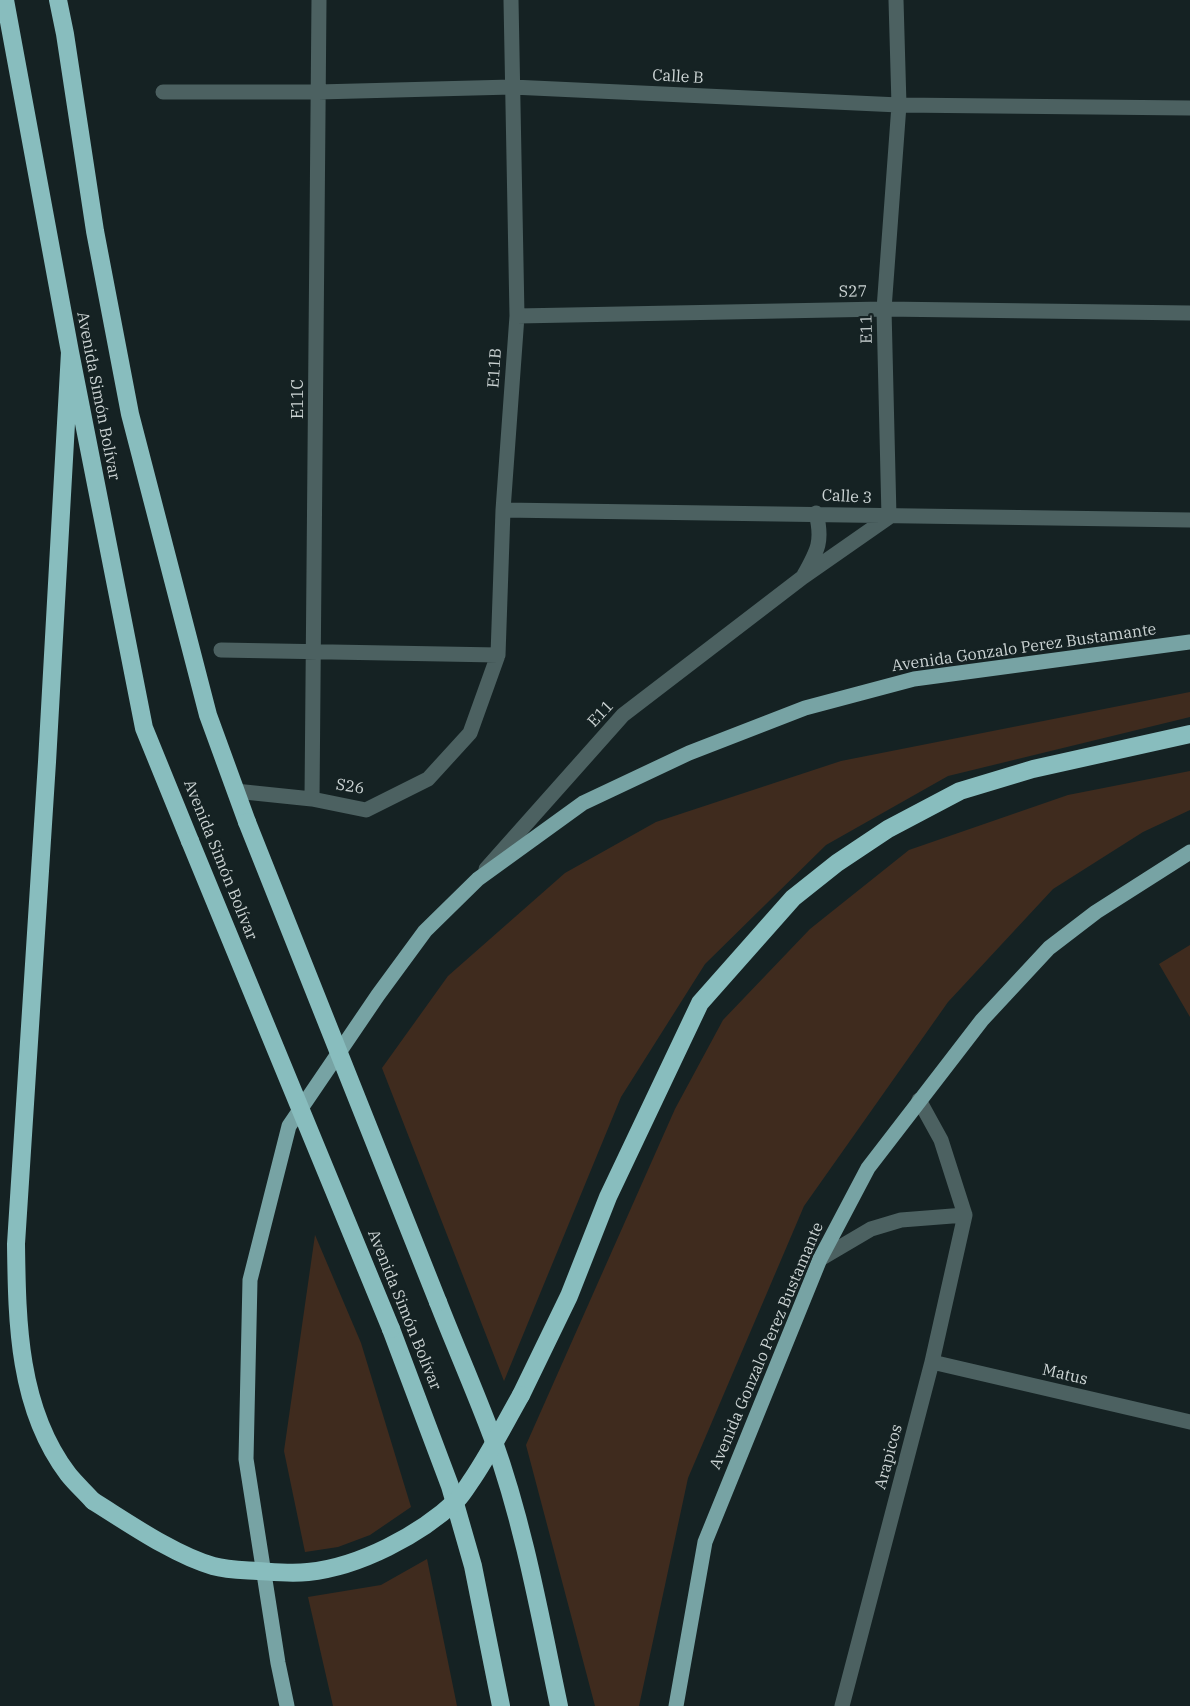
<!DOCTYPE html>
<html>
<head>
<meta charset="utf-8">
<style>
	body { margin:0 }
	canvas { display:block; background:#152223 }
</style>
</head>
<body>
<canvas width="1190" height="1706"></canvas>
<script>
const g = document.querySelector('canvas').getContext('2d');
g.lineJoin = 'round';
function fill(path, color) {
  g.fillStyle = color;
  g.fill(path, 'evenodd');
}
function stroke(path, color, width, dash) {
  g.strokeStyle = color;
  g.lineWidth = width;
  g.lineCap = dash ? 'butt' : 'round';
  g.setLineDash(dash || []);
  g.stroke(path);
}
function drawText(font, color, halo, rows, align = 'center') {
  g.font = font + ' "IBM Plex Serif",serif';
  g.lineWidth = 5;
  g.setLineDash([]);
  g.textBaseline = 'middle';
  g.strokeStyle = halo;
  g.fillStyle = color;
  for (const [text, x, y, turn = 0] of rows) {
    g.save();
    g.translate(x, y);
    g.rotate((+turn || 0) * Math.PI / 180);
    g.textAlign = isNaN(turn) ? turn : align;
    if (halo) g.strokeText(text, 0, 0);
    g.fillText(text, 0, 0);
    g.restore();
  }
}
const green = new Path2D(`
	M1190 692V717L948 776 826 845 705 964 621 1097 504 1381 382 1068 448 976 565 873 656 822 841 761Z
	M1190 771V810L1143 832 1053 889 948 1002 804 1206 688 1478 639 1706H595L526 1445 675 1109 723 1020 810 929 909 850 1068 795Z
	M1190 945V1017L1159 964Z
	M315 1235 361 1343 411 1507 370 1535 338 1547 305 1552 284 1451Z
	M427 1559 457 1706H333L308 1597 381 1585Z`);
const street = new Path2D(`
	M163 92H318L512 87 899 105 1190 108
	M517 316 884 309 1190 313
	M503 510 1190 520
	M804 575C818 550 823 541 816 513
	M221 650 498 655
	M235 791 312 799 366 810 428 779 470 733 498 655 503 510 517 316 511 0
	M312 799 319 0
	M486 869 623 715 803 577 889 517 884 309 899 105 896 0
	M820 1259 871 1229 901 1220 965 1215
	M932 1362 1190 1422
	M842 1706 932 1362 965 1215 941 1140 919 1100`);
const primary = new Path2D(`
	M287 1706 278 1663 246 1459 250 1280 289 1126 378 995 425 931 478 879 583 803 689 753 805 708 914 679 1190 642
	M676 1706 705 1542 820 1259 868 1168 982 1020 1049 948 1096 912 1190 852`);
const highway = new Path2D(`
	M5 0 70 352 144 728 190 841
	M58 0 65 34 95 231 130 414 208 715 247 822
	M70 352 47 762 16 1244C17 1322 18 1408 68 1474 75 1483 85 1492 93 1501
	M438 1302C456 1348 476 1393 493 1439 524 1525 540 1616 559 1706
	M391 1329 450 1486 473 1566 501 1706
	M521 1395 569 1296 608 1197 700 1003 793 898 837 863 888 829 960 791 1033 769 1190 734`);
const highwayBridge = new Path2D(`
	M247 822 438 1302
	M190 841 391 1329
	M93 1501C127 1522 174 1555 213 1566 227 1570 243 1570 258 1571 274 1572 291 1574 308 1572 359 1567 420 1535 457 1500 463 1494 468 1485 473 1478 491 1451 505 1423 521 1395`);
const streetNames = [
	["Calle B",678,77,3],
	["S27",853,292,-1],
	["E11",867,329,-91],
	["E11B",495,368,-86],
	["Avenida Simón Bolívar",98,396,79],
	["E11C",298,399,-90],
	["Calle 3",847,497,3],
	["Avenida Gonzalo Perez Bustamante",1024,648,-8],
	["E11",601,714,-47],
	["S26",350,787,9],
	["Avenida Simón Bolívar",220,860,68],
	["Avenida Simón Bolívar",404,1310,68],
	["Avenida Gonzalo Perez Bustamante",767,1346,-67],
	["Matus",1065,1375,13],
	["Arapicos",889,1457,-75]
];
fill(green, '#3f2b1e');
stroke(street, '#4c6161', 15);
stroke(primary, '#77a3a4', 15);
stroke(highway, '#88bdbe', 18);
stroke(highwayBridge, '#88bdbe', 18);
drawText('16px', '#ccd4d4', '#152223', streetNames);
</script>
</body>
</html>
